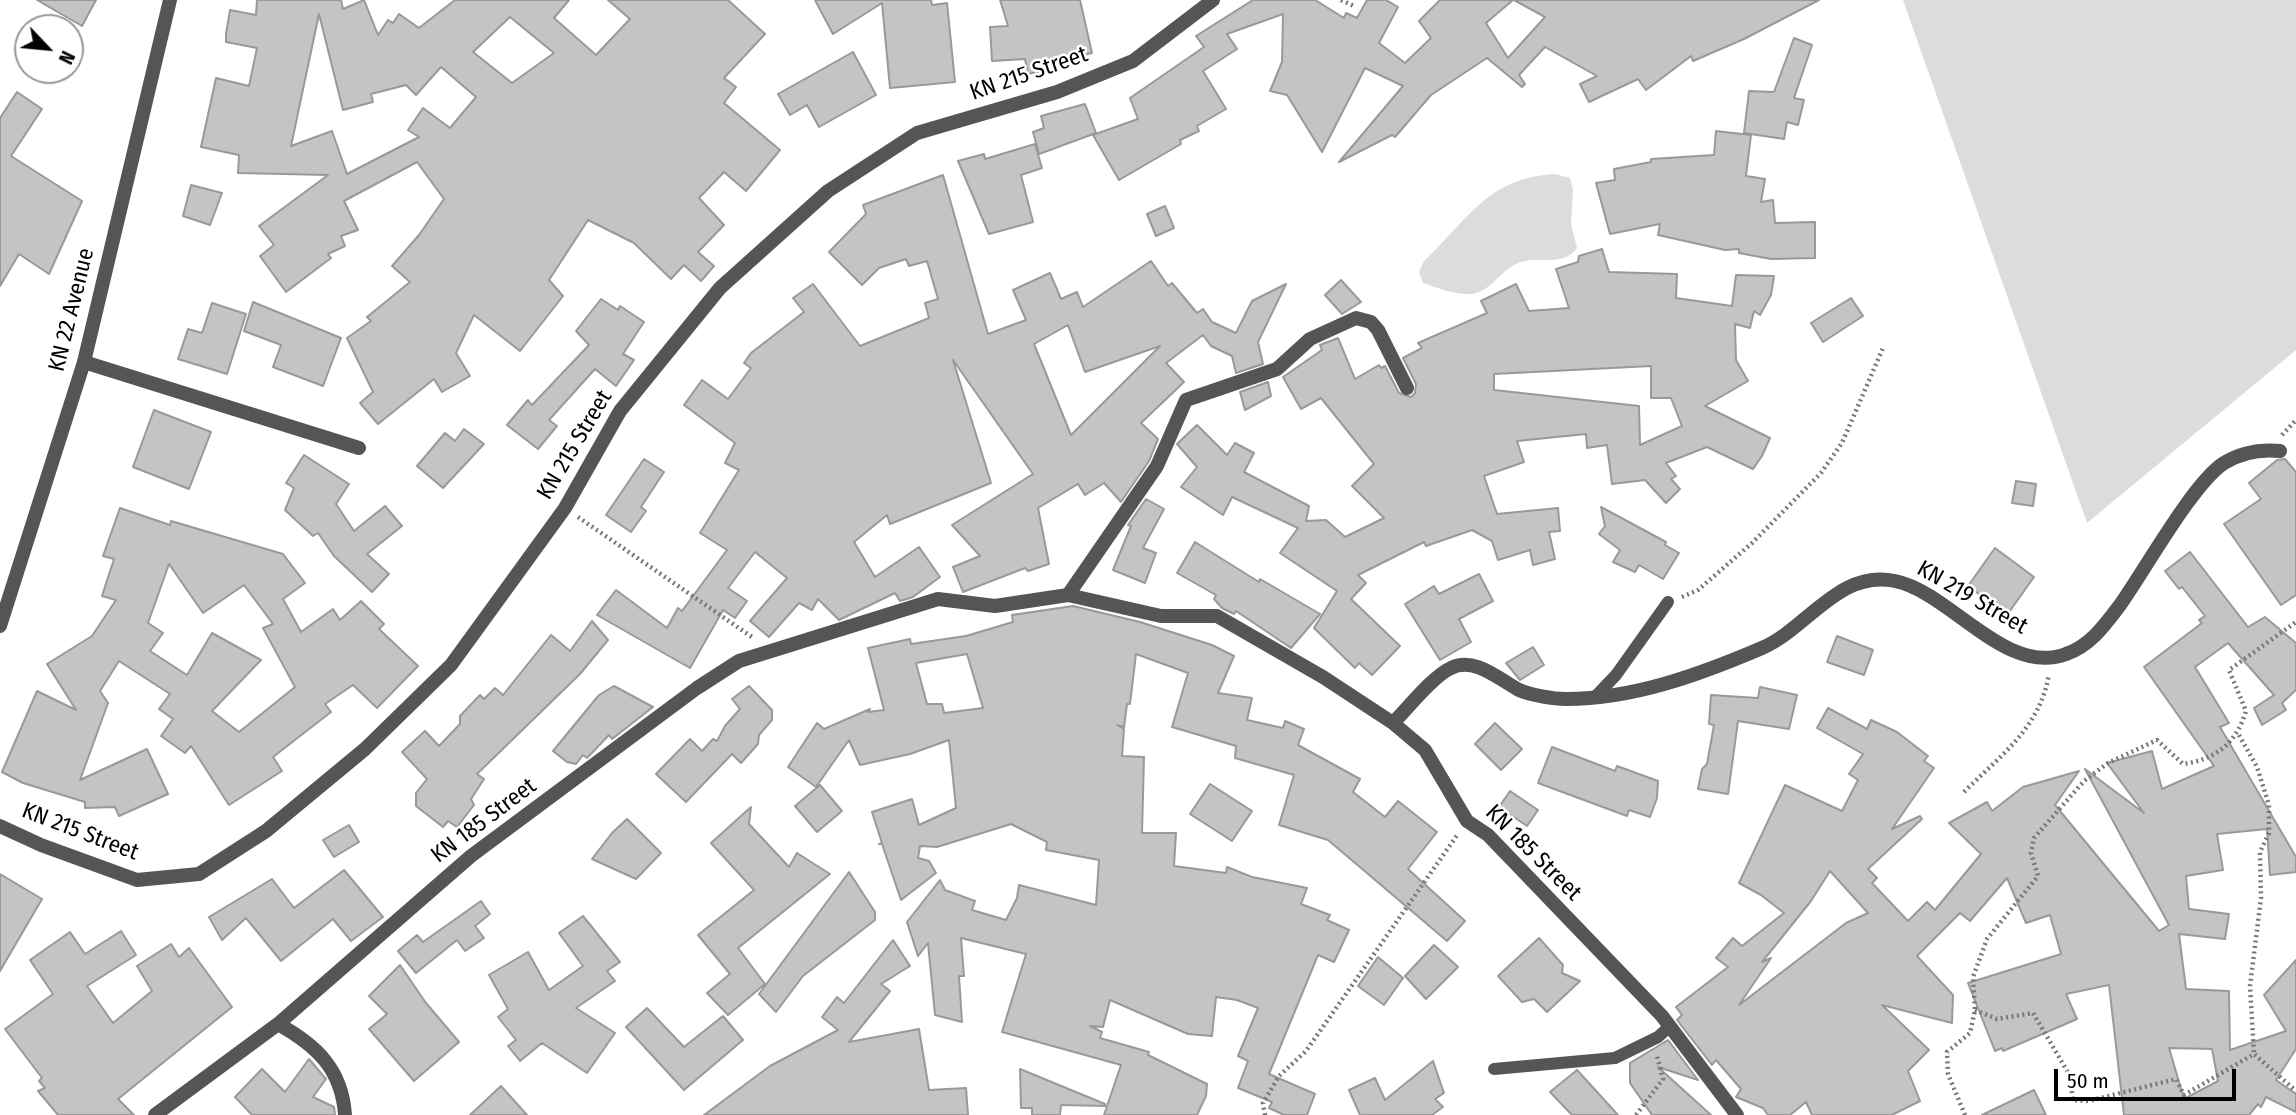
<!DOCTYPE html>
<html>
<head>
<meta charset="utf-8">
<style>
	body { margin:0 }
	#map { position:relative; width:2296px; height:1115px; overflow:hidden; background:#fff; font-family:"Fira Sans Condensed",sans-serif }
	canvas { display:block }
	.north { position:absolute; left:14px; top:14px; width:70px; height:70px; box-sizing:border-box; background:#fff; border:2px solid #999; border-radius:50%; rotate:116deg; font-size:19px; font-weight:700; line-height:28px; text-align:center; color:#000 }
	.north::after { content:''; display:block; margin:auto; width:24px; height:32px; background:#000; clip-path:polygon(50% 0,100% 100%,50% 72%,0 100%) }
	.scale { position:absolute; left:2054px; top:1069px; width:182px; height:32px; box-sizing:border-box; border:4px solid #000; border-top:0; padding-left:9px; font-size:21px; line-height:24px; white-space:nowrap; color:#000; -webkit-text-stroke:5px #fff; paint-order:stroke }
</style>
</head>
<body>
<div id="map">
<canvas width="2296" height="1115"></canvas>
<div class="north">N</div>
<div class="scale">50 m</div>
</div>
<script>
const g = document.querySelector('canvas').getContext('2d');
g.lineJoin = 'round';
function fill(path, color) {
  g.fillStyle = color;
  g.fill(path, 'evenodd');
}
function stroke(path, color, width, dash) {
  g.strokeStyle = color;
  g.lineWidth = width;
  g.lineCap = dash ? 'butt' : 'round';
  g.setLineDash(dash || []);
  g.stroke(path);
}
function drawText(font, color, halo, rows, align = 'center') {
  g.font = font + ' "Fira Sans Condensed",sans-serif';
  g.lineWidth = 5;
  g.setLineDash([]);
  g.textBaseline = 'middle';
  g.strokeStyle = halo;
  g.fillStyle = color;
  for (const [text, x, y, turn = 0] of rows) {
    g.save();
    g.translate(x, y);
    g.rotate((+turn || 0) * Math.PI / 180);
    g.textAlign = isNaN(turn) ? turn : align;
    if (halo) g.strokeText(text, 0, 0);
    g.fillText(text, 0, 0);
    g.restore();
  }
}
const green = new Path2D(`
	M1903 0H2296V350L2087 523Z
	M1555 174 1570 178 1573 190 1571 224 1577 248C1563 267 1540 256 1521 262 1501 268 1492 292 1471 294 1454 295 1438 288 1423 283L1419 272 1424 261C1470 218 1487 178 1555 174Z`);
const building = new Path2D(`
	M37 0H96L82 26Z
	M257 0H341L343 9 364 0 378 35 388 20 393 23 399 14 419 28 455 0H569L554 18 596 55 630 19 608 0H728L765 34 724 78 736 87 724 103 780 150 746 191 724 172 699 198 724 225 698 252 714 266 701 281 684 265 671 279 634 243 588 220 549 280 563 296 520 351 474 315 456 353 470 376 442 392 434 379 378 424 360 403 373 392 347 338 371 321 367 317 410 282 392 266 419 235 444 199 417 162 344 201 358 230 341 236 345 246 328 254 331 258 286 292 260 256 274 245 259 226 328 175 238 173 239 155 201 147 216 78 249 86 257 48 226 42V34L230 10 256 15ZM319 14 343 110 373 102 371 94 406 85 416 95 441 67 476 97 450 128 423 108 408 130 419 137 347 174 332 131 291 146ZM510 17 554 53 512 83 473 52Z
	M815 0H931L932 5 947 3 955 82 890 88 882 3 833 34Z
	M1000 0H1080L1092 53 1046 64 1047 70 1028 74 1025 59 992 61 990 27 1008 26Z
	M1253 0H1315L1344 18 1346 13 1357 18 1367 0H1386L1398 7 1379 43 1405 63 1431 38 1419 21 1440 0H1513L1486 23 1508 58 1545 17 1514 0H1819L1744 39 1693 61 1691 56 1646 90 1638 79 1589 102 1580 84 1597 76 1545 47 1519 75 1525 84 1522 87 1487 58 1431 95 1395 137 1392 135 1339 162 1403 86 1365 68 1322 152 1287 95 1270 91 1282 62 1283 14 1227 34 1237 49 1203 71 1226 109 1197 126 1199 131 1180 140 1181 144 1119 180 1093 135 1138 119 1130 98 1204 47 1196 36Z
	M1794 38 1812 45 1794 98 1804 100 1798 125 1787 122 1784 139 1744 133 1749 91 1774 92Z
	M853 52 876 95 819 127 807 105 790 115 778 94Z
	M17 92 42 109 11 156 82 201 49 274 19 254 0 286V118Z
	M1085 104 1096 133 1039 154 1033 132 1044 128 1041 116Z
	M1716 131 1751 135 1746 176 1765 179 1761 202 1773 200 1775 223 1815 222V258L1771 259 1739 253V249L1725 250 1658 235 1660 224 1610 234 1596 183 1615 180 1614 169 1651 162V159L1714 155Z
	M1035 144 1042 168 1021 175 1033 222 989 234 958 161 984 154 985 159Z
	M943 175 988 334 1026 320 1013 290 1050 273 1061 299 1077 292 1083 307 1151 261 1168 286 1172 283 1197 313 1203 309 1212 322 1236 333 1252 301 1286 284 1258 342 1263 364 1236 373 1232 356 1211 346 1203 335 1166 363 1184 382 1141 423 1158 439 1149 461 1121 502 1104 483 1085 495 1078 484 1038 508 1049 564 1028 571 1025 568 963 592 953 567 980 556 952 525 1033 474 953 360 991 483 890 524 887 515 854 542 875 577 919 547 940 577 913 597 900 601 895 593 839 620 818 599 812 610 799 603 769 637 750 621 787 578 755 552 728 588 747 601 735 618 723 610 690 668 597 615 616 590 667 628 678 608 682 611 727 550 700 533 739 470 725 463 735 443 684 405 702 380 728 399 751 368 744 363 751 353 804 312 793 298 813 284 860 346 929 318 925 303 938 299 927 261 909 266 906 259 879 268 862 285 829 252 866 214 863 205ZM1068 325 1085 372 1160 346 1071 435 1034 344Z
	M191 185 222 193 210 225 183 216Z
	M1165 206 1174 228 1156 236 1147 214Z
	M1602 249 1609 272 1677 274 1676 298 1732 306 1736 275 1774 276 1771 295 1760 315 1754 311 1750 328 1735 324 1736 360 1748 381 1705 406 1770 438 1762 456 1753 469 1707 447 1666 463 1676 476 1671 479 1680 489 1666 503 1645 480 1612 484 1607 445 1587 448 1586 434 1517 441 1524 462 1484 476 1497 514 1558 508 1560 531 1549 532 1555 559 1533 565 1530 550 1498 560 1492 541 1472 530 1426 546 1424 542 1358 575 1366 583 1351 599 1400 646 1372 675 1359 663 1355 668 1314 628 1337 591 1280 553 1298 528 1232 497 1223 515 1181 487 1197 467 1177 444 1197 425 1227 455 1235 443 1254 453 1244 472 1309 506 1306 521 1326 520 1345 537 1384 518 1352 486 1374 464 1321 398 1301 409 1283 377 1322 350 1320 345 1338 338 1355 379 1379 365 1381 368 1385 366 1399 393 1411 397 1415 393 1416 384 1403 358 1422 348 1418 343 1487 313 1481 301 1516 284 1529 311 1569 308 1556 269 1578 262 1579 256ZM1651 366V398H1671L1682 426 1640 445 1639 406 1494 390V374Z
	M1341 280 1361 302 1342 314 1325 295Z
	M1851 298 1863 316 1823 342 1811 323Z
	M601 299 618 310 620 306 644 322 623 354 634 360 616 386 595 369 549 420 557 426 538 449 507 425 528 400 532 405 589 345 576 331Z
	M253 302 341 338 323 386 273 367 281 345 244 331Z
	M212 303 246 314 227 374 178 359 188 329 202 333Z
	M1268 382 1271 396 1245 410 1240 392Z
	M154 410 211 432 189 489 133 467Z
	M464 429 484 444 443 488 417 466 445 433 455 441Z
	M304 455 349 484 336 504 354 531 385 506 402 526 367 554 389 574 372 592 334 556 318 533 313 536 285 510 294 488 286 483Z
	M644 459 664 472 641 507 646 511 631 532 606 515Z
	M2285 459 2296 472V595L2281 605 2224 524 2261 499 2249 483 2277 460Z
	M2016 481 2036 484 2033 506 2012 503Z
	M1146 499 1164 509 1143 548 1156 553 1145 583 1113 570 1131 526 1128 525Z
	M1601 507 1666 542 1665 545 1679 553 1663 579 1639 565 1635 572 1613 562 1620 550 1599 534 1605 526Z
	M120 508 170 525 171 521 283 554 305 583 283 599 301 632 333 609 340 620 361 601 384 624 379 629 418 666 377 708 353 685 325 704 331 712 273 757 282 771 229 805 191 746 185 753 161 736 173 719 159 709 170 694 119 661 100 691 108 703 80 780 147 749 168 794 119 816 115 807 85 808V802L23 783 2 772 37 691 76 710 47 664 92 636 116 600 102 596 114 559 103 556ZM169 564 203 613 244 585 273 624 263 628 295 687 239 732 212 711 261 660 212 633 187 675 150 651 163 633 148 623Z
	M1195 542 1259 582 1260 579 1320 614 1291 648 1236 611 1234 614 1222 608 1214 599 1216 595 1177 573Z
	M1995 548 2034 577 2007 615 1968 586Z
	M2190 552 2248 627 2265 617 2296 643V690L2282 703 2286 710 2262 725 2254 708 2274 695 2228 643 2195 667 2229 723 2220 727 2296 857V872L2270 875 2267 829 2217 834 2223 870 2186 876 2189 909 2229 914 2225 939 2179 934 2186 989 2229 991 2230 1050 2286 1031 2264 995 2296 960V1049L2276 1080 2296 1094V1112L2266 1097 2261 1107 2258 1104 2249 1115H2124L2109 985 2066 994 2077 1019 2003 1051 2002 1048 1995 1051 1968 983 2061 954 2050 915 2026 923 2007 878 1970 921 1960 913 1917 956 1953 995 1952 1023 1882 1005 1929 1050 1908 1071 1920 1101 1892 1115H1812L1806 1102 1790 1115H1768L1763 1108 1736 1097 1741 1089 1716 1060 1712 1065 1677 1020 1682 1015 1676 1007 1728 967 1716 958 1733 938 1742 946 1784 913 1761 895 1739 883 1785 785 1842 811 1858 780 1849 774 1863 754 1817 728 1828 708 1867 729 1871 720 1897 732 1928 756 1924 761 1934 768 1892 829 1920 816 1922 819 1868 869 1877 878 1872 883 1908 921 1927 902 1935 910 1981 854 1949 823 1987 802 1992 811 2023 787 2079 771 2055 805 2159 931 2169 925 2085 769 2144 813 2107 763 2152 751 2162 789 2214 766 2144 667 2202 623 2199 620 2205 616 2182 587 2179 589 2165 571ZM1830 871 1868 913 1846 923 1739 1005 1771 958 1762 962 1811 901ZM2169 1048 2212 1049 2218 1081 2184 1099Z
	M1479 574 1493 601 1459 619 1471 642 1440 660 1405 604 1434 586 1439 594Z
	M1073 606 1140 622 1212 645 1234 656 1218 693 1252 698 1247 720 1283 728 1285 721 1304 729 1298 745 1360 779 1353 792 1385 817 1398 801 1437 832 1408 869 1465 921 1447 941 1328 840 1279 825 1294 775 1235 758 1236 746 1172 727 1188 673 1136 654 1130 704H1127L1124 727 1117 725 1124 729 1122 756 1144 757 1142 833H1176L1174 866 1226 873 1227 867 1252 877 1307 888 1301 904 1330 915 1327 920 1349 930 1334 962 1318 955 1269 1074 1315 1094 1307 1115H1284L1269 1108 1272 1102 1238 1088 1248 1061 1238 1056 1258 1008 1237 1000 1216 997 1212 1036 1188 1034 1110 1000 1103 1027 1090 1026 1102 1032 1100 1038 1149 1052 1148 1055 1207 1084 1206 1096 1197 1115H1104L1121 1065 1002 1032 1026 954 961 938 964 976H959L962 1022 935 1015 928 943 918 956 907 922 940 880 945 890 975 901 972 910 1006 920 1017 898 1019 885 1096 905 1099 860 1046 850 1047 842 1011 824 937 847 920 846 918 858 929 861 936 873 901 900 882 844H879L882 843 872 812 912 799 919 825 956 808 949 740 910 754 860 765 849 740 816 787 788 767 817 723 824 729 870 709 868 712 884 710 868 648 910 639 911 644 966 636 1013 622 1012 615ZM967 654 983 708 944 713 942 704H927L916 663Z
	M592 621 608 640 580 674 477 774 484 779 471 799 474 805 457 827 448 821 443 827 416 806V793L427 779 402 752 425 731 439 746 460 724V716L480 695 484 699 495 688 503 695 551 635 570 651Z
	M1837 636 1873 650 1864 675 1827 662Z
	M1533 647 1544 665 1520 680 1506 663Z
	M614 686 653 707 612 739 609 735 587 758 583 755 576 764 567 762 553 751 599 695Z
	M749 686 772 710V720L759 735 758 744 741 763 732 754 686 802 656 774 690 739 702 751 713 739 717 741 725 726 740 709 732 699Z
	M1760 687 1797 695 1789 729 1738 721 1728 794 1698 789 1702 769 1707 764 1714 725 1709 724 1711 695 1758 698Z
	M1495 723 1522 749 1501 770 1475 744Z
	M1552 747 1615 771 1617 766 1658 781 1657 798 1650 817 1629 810 1627 816 1538 783Z
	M1210 784 1252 811 1232 841 1190 814Z
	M820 785 842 811 817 832 795 806Z
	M1510 791 1538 810 1527 826 1499 807Z
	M751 807 749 824 789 867 797 853 830 874 738 948 765 984 728 1015 707 993 730 974 698 935 754 890 711 843Z
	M627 819 661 853 636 879 592 859 612 833Z
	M349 825 359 842 334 857 323 840Z
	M344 870 383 917 351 941 333 919 281 961 246 918 222 940 209 917 272 879 294 908Z
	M849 872 875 912V920L803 976 776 1012 759 994Z
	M0 874 42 899 0 971Z
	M481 901 490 914 475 926 484 938 465 951 457 940 416 973 398 951 417 935 423 942Z
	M583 916 620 962 607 971 615 981 576 1008 615 1033 587 1073 542 1043 520 1061 508 1046 516 1040 498 1017 508 1009 489 975 528 952 549 990 583 966 559 933Z
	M121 931 136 955 87 986 113 1023 152 991 137 966 171 944 179 957 189 948 232 1007 118 1099 134 1115H58L38 1091 45 1088 39 1081 42 1078 5 1029 53 994 30 960 70 932 85 954Z
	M1539 938 1563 965 1562 973 1580 981 1547 1012 1534 999 1522 1002 1498 976Z
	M893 940 910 966 881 984 890 991 849 1042 919 1029 929 1090 966 1088 968 1115H704L770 1066 838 1030 822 1017 837 997 844 1003Z
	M1434 945 1458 967 1426 999 1405 976Z
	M1378 957 1403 978 1384 1005 1358 986Z
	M400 965 426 1003 459 1042 414 1081 369 1029 387 1014 369 996Z
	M647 1008 684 1047 723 1016 743 1040 684 1090 626 1027Z
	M1668 1040 1698 1080 1658 1067 1711 1115H1652L1630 1083V1063Z
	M309 1059 326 1079 313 1097 334 1107 335 1115H252L235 1097 262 1069 285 1092Z
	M1433 1061 1444 1093 1435 1099 1443 1107 1432 1115H1360L1349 1090 1375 1078 1385 1100Z
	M1020 1069 1105 1104V1106L1061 1105 1060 1115H1032V1108H1021Z
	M1577 1070 1618 1115H1572L1550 1092Z
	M501 1086 527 1115H470Z
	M2034 1090 2046 1115H1982Z`);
const path = new Path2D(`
	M1341 0 1354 6
	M2282 435 2296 420
	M578 517 752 637
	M1682 597 1698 590 1752 543 1821 473 1842 443 1883 348
	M2239 735 2257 767 2269 805V833L2260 852 2261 898 2250 986 2254 1054
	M1964 792C2001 755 2040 728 2049 674
	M1975 1010 1997 1019 2033 1013 2069 1074 2073 1100 2089 1101 2176 1079 2184 1095 2254 1054 2296 1091
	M1265 1115 1263 1103 1279 1076 1306 1051 1458 834
	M1636 1115 1663 1079 1657 1056
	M1965 1115 1948 1074 1947 1052 1970 1033 1975 1010 1973 977 1987 939 2038 876 2031 853 2034 838 2084 781 2108 763 2157 740 2183 764C2217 759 2236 743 2246 711L2229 670 2296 622`);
const service = new Path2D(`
	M1596 696 1616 675 1668 602
	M1494 1069 1615 1058 1658 1037 1669 1027 1664 1019`);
const minor = new Path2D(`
	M84 362 359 448
	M1068 595 1157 466 1186 400 1277 369 1310 339 1356 318 1371 322 1378 330 1407 388
	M1393 723C1408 708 1432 677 1451 668 1474 656 1500 680 1519 690 1531 695 1553 699 1566 699 1634 699 1701 674 1762 648 1808 628 1839 569 1895 581 1950 592 2006 677 2066 654 2090 646 2105 625 2120 605 2145 570 2193 483 2224 463 2242 452 2260 449 2280 451
	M0 826 41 845 137 880 199 874 266 831 365 749 451 665 565 508 620 411 720 288 828 191 917 133 1057 92 1133 61 1213 0
	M278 1024C316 1045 342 1069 345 1115
	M155 1115 278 1024 471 856 697 688 739 661 938 599 995 606 1068 595 1161 616H1217L1323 677 1393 723 1425 750 1467 821 1488 835 1662 1016 1737 1115`);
const tertiary = new Path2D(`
	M0 626 84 362 170 0`);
const streetNames = [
	["KN 215 Street",1029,74,-19],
	["KN 22 Avenue",72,310,-76],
	["KN 215 Street",575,445,-59],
	["KN 219 Street",1972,598,30],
	["KN 185 Street",484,821,-37],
	["KN 215 Street",80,832,21],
	["KN 185 Street",1533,853,45]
];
fill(green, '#dcdcdc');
fill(building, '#c4c4c4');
stroke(building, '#999', 2);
stroke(path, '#777', 4.5, [2, 3.5]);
stroke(service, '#555', 12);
stroke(minor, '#555', 14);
stroke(tertiary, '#555', 14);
drawText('23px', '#000', '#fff', streetNames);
</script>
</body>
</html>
